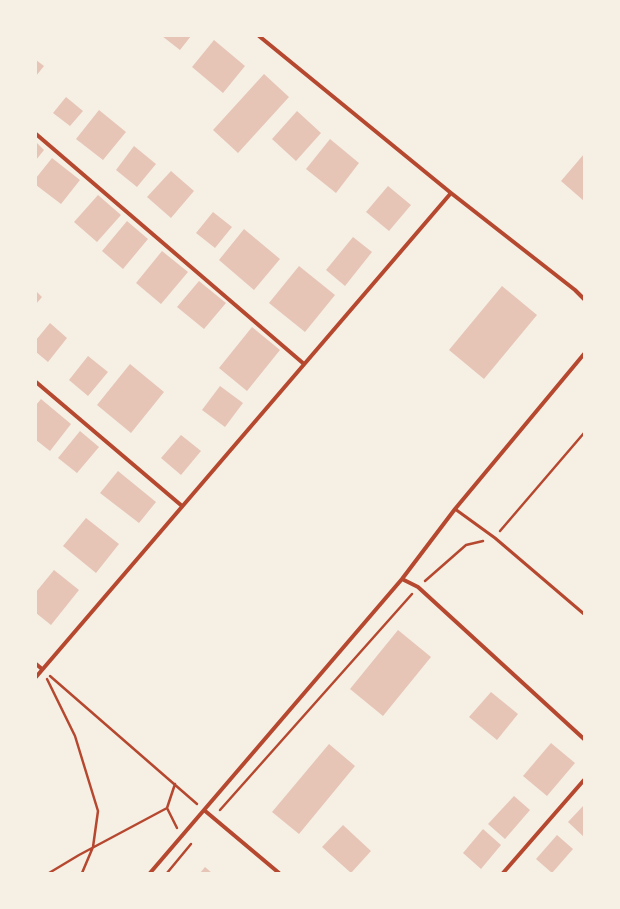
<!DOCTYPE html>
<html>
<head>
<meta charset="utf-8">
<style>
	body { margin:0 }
	#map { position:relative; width:620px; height:909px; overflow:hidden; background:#f6efe4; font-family:Commissioner,sans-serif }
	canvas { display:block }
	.frame { position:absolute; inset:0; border:37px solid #f6efe4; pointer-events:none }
</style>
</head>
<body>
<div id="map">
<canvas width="620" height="909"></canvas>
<div class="frame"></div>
</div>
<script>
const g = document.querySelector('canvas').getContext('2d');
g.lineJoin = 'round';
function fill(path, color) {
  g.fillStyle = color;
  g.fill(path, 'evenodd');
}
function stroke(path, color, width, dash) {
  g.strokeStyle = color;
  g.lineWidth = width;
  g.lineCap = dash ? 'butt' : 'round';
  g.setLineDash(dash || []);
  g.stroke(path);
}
const building = new Path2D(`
	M162 36H191L180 50Z
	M214 40 245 66 223 93 192 67Z
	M36 60 44 66 36 76Z
	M264 74 289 97 238 153 213 130Z
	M66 97 83 111 70 126 53 113Z
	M99 110 126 132 103 160 76 139Z
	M297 111 321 133 296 161 272 139Z
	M330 139 359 163 336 193 306 169Z
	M36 142 44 150 36 160Z
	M134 146 156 164 137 187 116 170Z
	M584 154V201L561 181Z
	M52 158 80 180 61 204 36 185V178Z
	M171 171 194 191 171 218 147 197Z
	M388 186 411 205 389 231 366 212Z
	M98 195 121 215 97 242 74 222Z
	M213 212 232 227 215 248 196 233Z
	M127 221 148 239 123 269 102 251Z
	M244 229 280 259 254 290 219 260Z
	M353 237 372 252 345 286 326 270Z
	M162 251 188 272 161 304 136 283Z
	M299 266 335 295 305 332 269 303Z
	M199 281 226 303 204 329 177 307Z
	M502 286 537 315 484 379 449 350Z
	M36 291 42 297 36 304Z
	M50 323 67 338 48 362 36 352V340Z
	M252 327 280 350 247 391 219 368Z
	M88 356 108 372 88 396 69 380Z
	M130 364 164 392 131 433 97 405Z
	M220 386 243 403 225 427 202 410Z
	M41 399 71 424 50 451 36 440V405Z
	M80 431 99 447 77 473 58 458Z
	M181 435 201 451 181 475 161 458Z
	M118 471 156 502 139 523 100 493Z
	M86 518 119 544 96 573 63 546Z
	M54 570 79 590 51 625 36 613V592Z
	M398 630 431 657 383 716 350 689Z
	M491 692 518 714 497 740 469 717Z
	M551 743 575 763 547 796 523 776Z
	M329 744 355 766 299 834 272 812Z
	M514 796 530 810 505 839 488 824Z
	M584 805V837L568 822Z
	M343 825 371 851 351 873 322 847Z
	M483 829 501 845 481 869 463 853Z
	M557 835 573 849 552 873 536 859Z
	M205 867 212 873H200Z`);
const path = new Path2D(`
	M500 531 584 433
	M425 581 466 545 483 541
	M50 676 197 804
	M47 679 75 736 98 811 93 847 82 873
	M175 784 167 808 177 828
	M220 810 412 594
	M49 873 79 855 167 808
	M167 873 191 844`);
const service = new Path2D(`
	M455 509 495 538 584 614`);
const minor = new Path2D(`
	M259 36 451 193 575 290 584 299
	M36 134 304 364
	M36 382 182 506
	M402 579 418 587 584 739
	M36 664 42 669
	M36 677 451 193
	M204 810 279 873
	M150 873 402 579 455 509 584 354
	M503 873 584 780`);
fill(building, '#e6c5b7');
stroke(path, '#b5482f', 2.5);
stroke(service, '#b5482f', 3);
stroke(minor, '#b5482f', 4);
</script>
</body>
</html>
